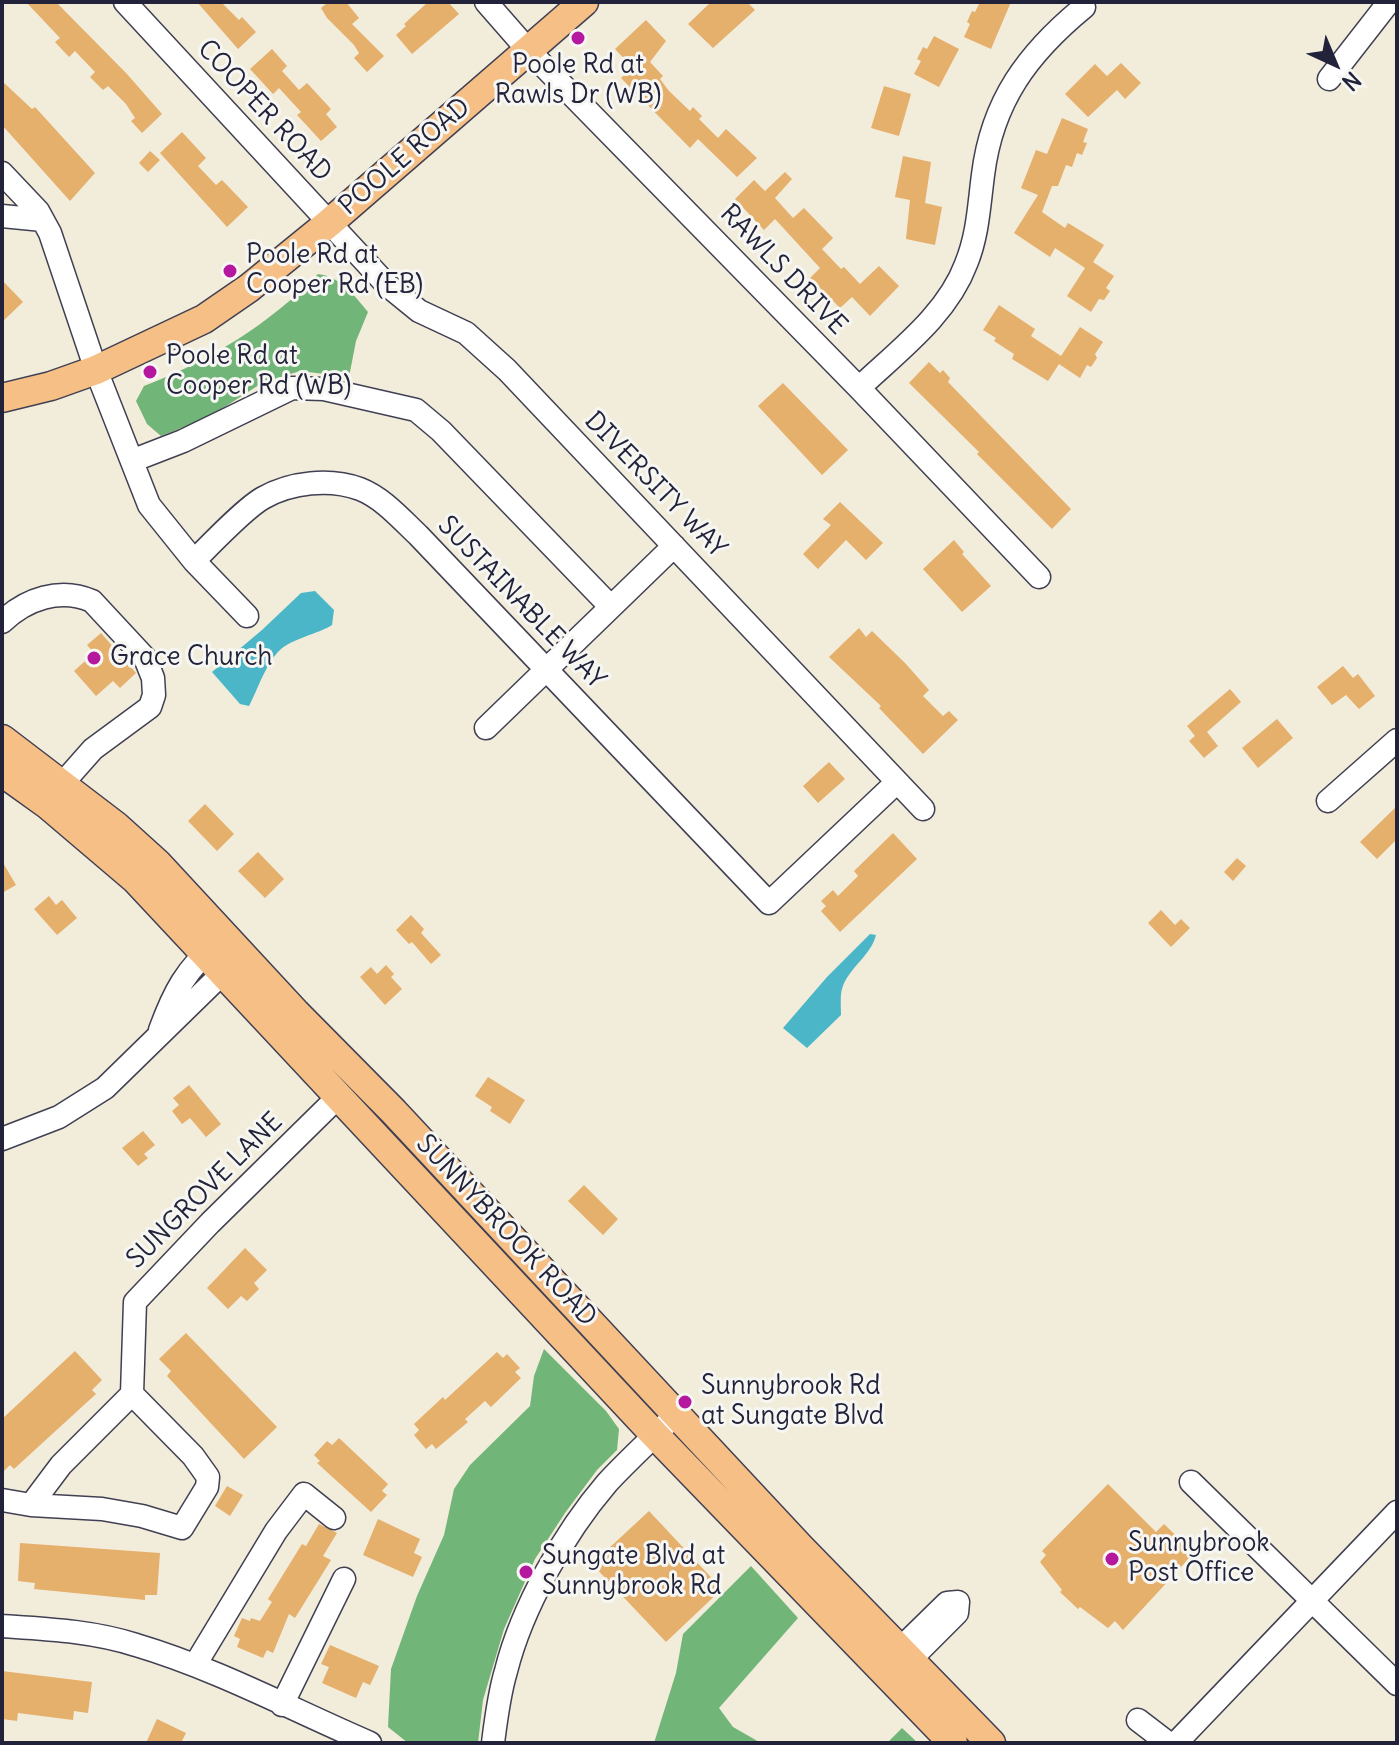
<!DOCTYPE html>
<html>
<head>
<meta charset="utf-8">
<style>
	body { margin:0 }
	#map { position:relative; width:1399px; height:1745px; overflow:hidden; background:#f2ecdb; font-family:Delius,sans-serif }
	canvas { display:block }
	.frame { position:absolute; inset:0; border:4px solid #22223b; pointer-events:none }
	.north { position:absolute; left:1295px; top:24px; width:80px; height:80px; -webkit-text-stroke:6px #f6f6f2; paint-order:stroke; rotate:136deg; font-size:22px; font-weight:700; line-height:32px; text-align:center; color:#22223b }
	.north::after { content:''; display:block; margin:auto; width:28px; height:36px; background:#22223b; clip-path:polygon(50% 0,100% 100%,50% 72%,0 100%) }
</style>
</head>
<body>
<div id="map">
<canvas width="1399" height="1745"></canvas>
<div class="frame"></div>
<div class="north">N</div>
</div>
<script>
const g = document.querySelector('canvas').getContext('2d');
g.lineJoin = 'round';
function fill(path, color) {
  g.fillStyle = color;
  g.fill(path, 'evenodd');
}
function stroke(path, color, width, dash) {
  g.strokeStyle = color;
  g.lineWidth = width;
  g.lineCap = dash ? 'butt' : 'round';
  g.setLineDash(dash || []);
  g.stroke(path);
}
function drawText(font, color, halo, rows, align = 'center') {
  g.font = font + ' Delius,sans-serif';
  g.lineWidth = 6;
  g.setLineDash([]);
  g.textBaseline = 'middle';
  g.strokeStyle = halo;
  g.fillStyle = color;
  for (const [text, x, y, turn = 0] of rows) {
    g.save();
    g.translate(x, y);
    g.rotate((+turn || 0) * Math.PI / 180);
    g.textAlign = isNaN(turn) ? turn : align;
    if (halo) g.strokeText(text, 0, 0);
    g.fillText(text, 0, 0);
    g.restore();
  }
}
const forest = new Path2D(`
	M318 274C341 277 354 295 368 312L356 341 349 377 300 371 262 383 209 417 161 436 147 424 136 401 144 386C208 362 271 323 318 274Z
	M544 1349 606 1411 619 1429 617 1450 597 1470 565 1513 535 1559 504 1629 483 1700 478 1743H408L388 1727 391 1669 417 1596 444 1535 454 1489 470 1465 530 1406 534 1376Z
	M751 1566 798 1618 719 1708 733 1727 761 1743H654L676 1673 683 1634Z
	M902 1728 918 1743H887Z`);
const water = new Path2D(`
	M315 591 334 610 332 625C318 634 291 639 280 650 266 663 258 689 249 706L240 704 212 672 262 630 301 593Z
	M870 934 876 935C871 956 848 968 842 989 840 996 841 1007 841 1015L807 1048 783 1028 827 977Z`);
const building = new Path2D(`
	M26 2H56L127 74 162 114 142 133 131 121 135 118 126 104 108 86 103 90 90 77 95 72 75 51 69 57 55 42 60 38Z
	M197 2H221L239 20 242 17 256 32 238 49Z
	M328 2H346L359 18 352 24 384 56 367 72 354 58 359 53 354 45 327 18 321 8Z
	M428 2H448L459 14 412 54 396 35 406 26 404 24Z
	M711 2H747L755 10 713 48 688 24Z
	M980 2H1011L991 49 964 37 970 24 967 22 972 11 975 12Z
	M646 20 666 41 650 62 663 76 660 79 669 91 690 111 693 107 702 116 699 119 718 138 726 129 757 158 737 177 698 139 690 148 621 78 632 67 615 49Z
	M934 36 959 49 939 87 914 74 921 61 917 59 923 47 927 49Z
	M272 49 287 66 282 71 299 90 307 83 331 109 326 114 337 127 321 141 297 115 301 112 279 88 273 94 250 69Z
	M1121 63 1141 83 1125 99 1117 90 1088 117 1065 94 1095 64 1107 76Z
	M2 81 32 109 35 107 95 173 70 201 2 125Z
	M884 86 911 94 899 136 871 128Z
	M1062 118 1088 129 1083 142 1087 143 1082 155 1077 153 1072 167 1066 165 1058 186H1052L1042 212 1065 228 1068 223 1104 245 1093 262 1114 276 1106 288 1110 291 1104 300 1099 299 1091 312 1067 296 1085 268 1055 248 1050 257 1014 233 1038 195 1021 188 1036 150 1047 154Z
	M182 132 206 158 198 166 216 185 222 180 248 207 227 227 160 153Z
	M150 151 160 160 148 172 139 163Z
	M903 156 931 162 925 203 942 207 935 245 906 239 910 200 895 197Z
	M785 172 792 179 775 198 793 218 804 208 833 238 822 249 841 269 844 267 860 284 879 266 899 286 870 316 852 297 840 308 810 278 820 268 775 219 764 230 735 199 754 180 765 191Z
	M2 280 23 302 2 322Z
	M999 305 1035 329 1031 336 1061 356 1080 327 1103 342 1095 354 1097 358 1091 367 1087 365 1080 378 1059 364 1048 381 1012 359 1014 354 994 341 996 338 983 330Z
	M929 362 940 373 943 370 950 378 948 382 1071 509 1052 529 977 454 979 452 909 383Z
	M783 383 848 450 822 475 758 406Z
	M840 502 883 543 866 560 846 540 818 569 803 554 831 525 823 519Z
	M954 540 964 552 962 554 991 586 962 612 923 569Z
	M859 628 866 637 872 631 905 663 929 690 923 696 943 716 949 711 958 720 923 754 879 708 881 706 829 657Z
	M101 633 136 673 120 688 113 681 96 696 74 671 94 653 87 645Z
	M1343 666 1353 678 1358 674 1375 696 1359 709 1346 695 1332 705 1317 687Z
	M1230 689 1241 702 1207 732 1218 746 1204 758 1189 741 1195 736 1187 726Z
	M1277 719 1293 738 1258 768 1242 748Z
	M829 762 845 779 818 803 803 786Z
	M205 804 234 834 217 851 188 821Z
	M1397 806V839L1377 859 1360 842Z
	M893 833 917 859 840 932 821 911 826 906 821 901 833 890 838 896 858 876 854 871Z
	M258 852 284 879 265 898 238 871Z
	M1237 858 1246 866 1233 881 1224 872Z
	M2 861 16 885 2 893Z
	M49 896 56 905 62 900 77 918 57 935 34 909Z
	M1161 910 1175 925 1181 919 1190 928 1171 947 1148 923Z
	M411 915 424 929 421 933 441 955 431 964 412 942 409 944 396 930Z
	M386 965 394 974 391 977 402 989 385 1005 360 977 371 967 377 974Z
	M488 1077 525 1100 510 1124 490 1111 492 1107 475 1096Z
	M189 1085 221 1124 206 1137 190 1118 182 1124 172 1111 179 1105 173 1098Z
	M143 1131 155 1145 144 1154 148 1158 138 1166 122 1148Z
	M584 1185 618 1219 603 1235 568 1201Z
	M245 1248 267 1270 254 1283 259 1289 247 1301 241 1296 228 1309 207 1288Z
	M186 1333 277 1427 244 1459 167 1376 171 1371 159 1359Z
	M75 1351 102 1380 92 1390 96 1394 14 1469 10 1465 2 1473V1419Z
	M497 1352 503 1358 507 1354 520 1368 515 1372 521 1378 491 1407 485 1401 465 1419 468 1422 436 1449 432 1444 426 1449 414 1435 419 1430 414 1424 443 1397 445 1400Z
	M339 1438 388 1484 382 1491 387 1495 371 1512 317 1463 320 1461 314 1455 327 1441 332 1445Z
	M1108 1484 1156 1532 1164 1524 1194 1553 1123 1630 1115 1621 1108 1628 1080 1607 1078 1609 1060 1592 1062 1590 1040 1562 1046 1555 1042 1551Z
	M227 1486 243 1495 230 1516 215 1506Z
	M649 1511 722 1589 666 1642 592 1564Z
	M378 1519 420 1539 414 1553 422 1557 413 1577 363 1555Z
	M319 1524 337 1533 323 1556 331 1560 295 1618 289 1614 273 1653 267 1650 263 1658 237 1647 240 1639 234 1636 242 1618 250 1621 251 1618 260 1621 272 1602 268 1599 289 1565 302 1544 306 1546Z
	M20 1543 160 1553 157 1595H145V1600L34 1589 35 1583 18 1581Z
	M330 1645 379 1666 370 1685 363 1682 356 1698 322 1683 329 1667 321 1664Z
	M2 1671 92 1682 88 1713 74 1711 73 1720 18 1713 17 1721 2 1719Z
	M157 1719 186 1733 181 1743H146Z`);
const minor = new Path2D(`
	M125 2 387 285 419 311 466 333 507 370 923 809
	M486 2 528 50 859 388 1039 577
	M1329 79 1389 2
	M2 173 38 211 50 233 96 370 149 505 194 561 247 616
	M2 216 43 220
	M859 388C898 351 947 315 966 264 978 235 979 205 983 175 992 101 1028 53 1084 7
	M134 460 183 441 292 388 324 389 416 410 441 431 611 607
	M194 561C210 545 245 508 263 498 291 482 330 478 360 489 383 498 401 519 418 535L769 903 897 782
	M2 622C26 599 60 587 92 601L145 658 153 678 154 695 150 707 93 749 62 784
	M486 728 674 546
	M1328 801 1397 740
	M160 1030C174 992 186 969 217 943
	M2 1139 59 1117 105 1088 233 963
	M1191 1482 1397 1684
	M2 1500 31 1505 61 1465 132 1394 135 1302 210 1223 338 1097
	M31 1505 102 1509 142 1516 182 1528 207 1487 208 1477 193 1456 132 1394
	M2 1626C47 1629 93 1631 136 1645 217 1669 293 1710 370 1743
	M900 1649 947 1603 958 1602 957 1613 910 1660
	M195 1665 276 1531 304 1494 334 1518
	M282 1705 344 1579
	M1138 1720 1168 1743
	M493 1743C496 1719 499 1694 506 1671 522 1607 565 1532 607 1483 629 1459 654 1437 676 1414
	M1176 1743 1397 1512`);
const major = new Path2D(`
	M2 398 51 386 96 370 204 319 249 288 329 223 584 2
	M2 739 116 826 158 864 296 1013 394 1112 800 1547 991 1743
	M2 772 48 805 135 879 655 1435 953 1743`);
const markers = [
	[578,38,8,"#b5179e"],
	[230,271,8,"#b5179e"],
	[150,372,8,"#b5179e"],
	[94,658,8,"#b5179e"],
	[685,1402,8,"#b5179e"],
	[1112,1559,8,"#b5179e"],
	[526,1572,8,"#b5179e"]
];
const poiNames = [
	["Poole Rd at",578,66,"center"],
	["Rawls Dr (WB)",578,96,"center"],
	["Poole Rd at",246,256],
	["Cooper Rd (EB)",246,286],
	["Poole Rd at",166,357],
	["Cooper Rd (WB)",166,387],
	["Grace Church",110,658],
	["Sunnybrook Rd",701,1387],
	["at Sungate Blvd",701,1417],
	["Sunnybrook",1128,1544],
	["Post Office",1128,1574],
	["Sungate Blvd at",542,1557],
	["Sunnybrook Rd",542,1587]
];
const streetNames = [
	["COOPER ROAD",264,111,47],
	["POOLE ROAD",405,157,-41],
	["RAWLS DRIVE",783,270,46],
	["DIVERSITY WAY",655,485,46],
	["SUSTAINABLE WAY",521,603,46],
	["SUNGROVE LANE",205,1191,-45],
	["SUNNYBROOK ROAD",506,1231,47]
];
fill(forest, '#72b578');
fill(water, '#4ab6c7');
fill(building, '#e5af6c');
stroke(minor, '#414053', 25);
stroke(major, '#414053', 31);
stroke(minor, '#fff', 22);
stroke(major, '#f5bf86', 28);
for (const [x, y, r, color] of markers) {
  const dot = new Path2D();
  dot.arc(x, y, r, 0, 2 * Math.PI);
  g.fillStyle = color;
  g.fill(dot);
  stroke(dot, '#f6f6f2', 3);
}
drawText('26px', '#22223b', '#f6f6f2', poiNames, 'left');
drawText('26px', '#22223b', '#f6f6f2', streetNames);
</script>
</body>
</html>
